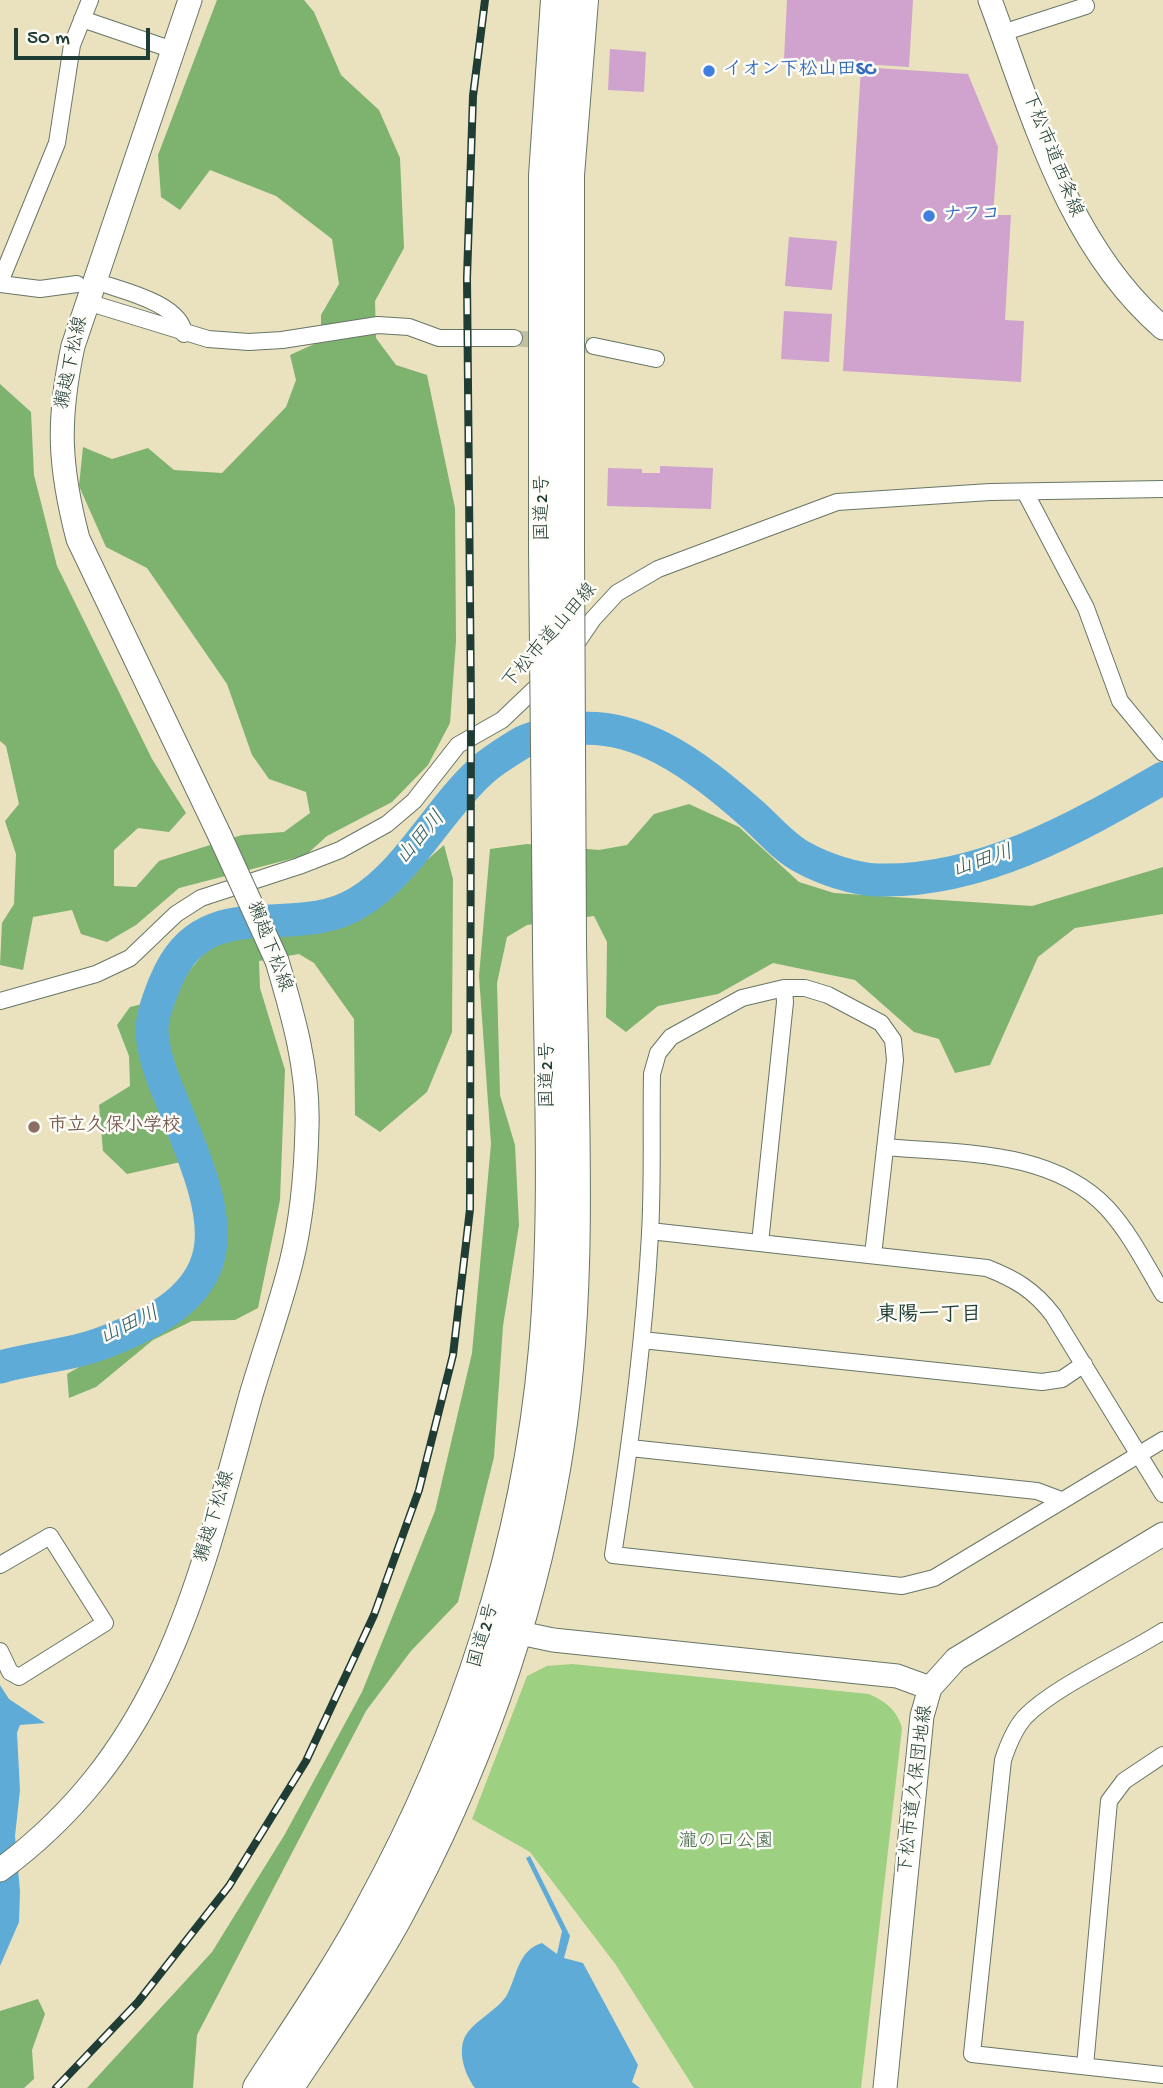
<!DOCTYPE html>
<html>
<head>
<meta charset="utf-8">
<style>
	body { margin:0 }
	#map { position:relative; width:1163px; height:2088px; overflow:hidden; background:#eae1bf; font-family:"Gochi Hand",sans-serif }
	canvas { display:block }
	.scale { position:absolute; left:14px; top:28px; width:136px; height:32px; box-sizing:border-box; border:4px solid #1f3d34; border-top:0; padding-left:9px; font-size:21px; line-height:24px; white-space:nowrap; color:#1f3d34; -webkit-text-stroke:5px #fdfcf7; paint-order:stroke }
</style>
</head>
<body>
<div id="map">
<canvas width="1163" height="2088"></canvas>
<div class="scale">50 m</div>
</div>
<script>
const g = document.querySelector('canvas').getContext('2d');
g.lineJoin = 'round';
function fill(path, color) {
  g.fillStyle = color;
  g.fill(path, 'evenodd');
}
function stroke(path, color, width, dash) {
  g.strokeStyle = color;
  g.lineWidth = width;
  g.lineCap = dash ? 'butt' : 'round';
  g.setLineDash(dash || []);
  g.stroke(path);
}
function drawText(font, color, halo, rows, align = 'center') {
  g.font = font + ' "Gochi Hand","Klee One",sans-serif';
  g.lineWidth = 5;
  g.setLineDash([]);
  g.textBaseline = 'middle';
  g.strokeStyle = halo;
  g.fillStyle = color;
  for (const [text, x, y, turn = 0] of rows) {
    g.save();
    g.translate(x, y);
    g.rotate((+turn || 0) * Math.PI / 180);
    g.textAlign = isNaN(turn) ? turn : align;
    if (halo) g.strokeText(text, 0, 0);
    g.fillText(text, 0, 0);
    g.restore();
  }
}
const green = new Path2D(`
	M572 1664 869 1694C886 1702 897 1710 902 1728L861 2088H694L616 1965 530 1852 472 1819 527 1676 547 1666Z`);
const forest = new Path2D(`
	M217 0H304L314 12 341 75 379 110 400 158 404 248 375 301 376 338 396 365 427 375 455 508 456 641 450 723 428 765 392 802 327 836 306 855 179 888 136 925 107 942 81 934 72 910 33 917 23 970 0 965 2 923 14 904 16 854 5 821 19 804 6 746 0 741V384L31 412 34 475 57 566 152 759 186 813 169 832 138 828 114 850V886L136 887 159 861 242 835 284 832 310 813 306 792 269 779 252 755 227 684 147 568 106 547 79 486 83 447 112 459 148 448 174 470 222 473 286 407 296 380 290 355 321 341V315L339 284 332 239 276 196 210 170 180 210 161 197 158 155Z
	M689 804 739 827 799 882 834 893 1032 906 1163 867V914L1075 928 1038 957 990 1065 955 1073 939 1039 914 1032 855 980 773 963 718 994 658 1006 626 1032 606 1017 607 942 594 916 527 925 507 937 497 983 500 1095 515 1145 519 1225 503 1326 494 1457 458 1602 411 1651 366 1711 197 2035 193 2088H87L212 1952 285 1834 362 1692 435 1511 472 1353 491 1144 479 976 490 849 527 844 599 850 627 845 654 814Z
	M444 845 453 879 452 1032 427 1092 380 1132 355 1115 354 1019 314 963 299 954 259 961 260 988 285 1070 280 1200 258 1308 235 1320 192 1321 153 1340 96 1387 69 1398 67 1374 185 1307 210 1276 217 1228 203 1157 127 1174 103 1151 99 1105 130 1086 129 1056 117 1025 130 1007 167 998 213 942 245 930 316 929 358 921Z
	M38 1999 45 2014 32 2050 34 2079 24 2088H0V2011Z`);
const water = new Path2D(`
	M0 1685 9 1699 45 1723 20 1725 17 1733 20 1790 15 1836 20 1891 19 1922 0 1966Z
	M530 1856 570 1936 564 1958 583 1963 638 2065 632 2082 640 2088H475C466 2076 459 2057 463 2042 468 2023 497 2012 507 1995 517 1976 518 1950 542 1943L557 1954 562 1931 526 1858Z`);
const river = new Path2D(`
	M0 1367C36 1357 73 1355 108 1341 244 1288 222 1225 176 1111 166 1086 152 1056 152 1029 152 1014 163 986 170 972 210 891 296 942 359 902 410 870 437 811 481 771 493 760 510 750 523 742 533 737 545 735 556 732 632 713 698 767 752 814 768 828 785 849 804 858 824 869 854 879 877 880 981 883 1076 828 1163 778`);
const building = new Path2D(`
	M787 0H913L909 67 784 59Z
	M610 49 646 52 644 92 608 90Z
	M861 67 968 74 998 147 993 215H1011L1005 320 1024 321 1021 382 843 371Z
	M789 237 837 241 832 290 785 286Z
	M784 311 832 314 829 362 781 359Z
	M660 466 713 468 711 509 607 506 608 468 642 469V473H660Z`);
const streetTunnel = new Path2D(`
	M514 338 594 346`);
const street = new Path2D(`
	M82 19 173 50
	M1002 33 1086 6
	M0 282 57 143 72 45 90 0
	M0 284 40 289 77 284
	M107 285C129 292 182 306 184 334
	M87 302 208 339 249 342 282 340 378 325 409 327 439 338H514
	M594 346 656 359
	M1025 492 1086 608 1120 701 1163 753
	M572 650 593 619 617 593 658 569 837 502 990 492 1163 489
	M0 1001 96 974 130 958 176 914 201 898 299 866 340 850 387 824 414 801 458 745 502 720 545 679
	M885 1147C959 1154 1051 1149 1107 1208 1130 1233 1146 1265 1163 1294
	M650 1231 987 1268C1015 1279 1034 1290 1053 1315L1163 1494
	M760 1243 785 1002 784 988
	M873 1255 895 1060 893 1040 881 1023 828 995 805 988H784L742 998 671 1037 658 1053 652 1074C651 1127 653 1181 650 1234 644 1342 630 1449 613 1555L902 1586 934 1578 1163 1440
	M642 1340 1042 1382 1062 1379 1084 1364
	M630 1448 1037 1491 1061 1500
	M0 1565 50 1536 105 1623 19 1677 10 1672 0 1651
	M1163 1631C1124 1656 1055 1686 1025 1717 1014 1729 1008 1745 1003 1760L972 2054 1163 2075
	M1085 2066 1109 1801 1124 1781 1163 1755`);
const secondary = new Path2D(`
	M190 0 73 346C57 421 59 466 78 539L220 836
	M990 0C1033 115 1067 245 1163 328
	M501 1629 553 1640 897 1676 930 1688
	M0 1870C165 1748 199 1582 251 1395 264 1351 280 1307 291 1263 302 1219 306 1172 307 1127 309 1070 293 1015 277 961
	M885 2088 922 1716 930 1688 956 1659 1163 1534`);
const highway = new Path2D(`
	M569 546V175L583 0
	M544 550V176L556 0
	M258 2088C296 2029 337 1970 370 1908 464 1737 527 1543 544 1349 556 1214 549 1077 548 942
	M288 2088C325 2032 364 1977 396 1919 472 1779 528 1626 555 1469 585 1295 573 1116 571 941`);
const rail = new Path2D(`
	M56 2088 138 2002 229 1886 306 1761 374 1615 419 1490 453 1355 470 1209 471 705 467 278 473 96 485 0`);
const secondaryBridge = new Path2D(`
	M220 836 277 961`);
const highwayBridge = new Path2D(`
	M569 546 571 941
	M544 550 548 942`);
const markers = [
	[709,71,7,"#3f7fe0"],
	[929,216,7,"#3f7fe0"],
	[34,1127,7,"#8d6e63"]
];
const shopNames = [
	["イオン下松山田SC",723,71],
	["ナフコ",943,216]
];
const streetNames = [
	["下松市道西条線",1051,155,68],
	["獺越下松線",73,363,-78],
	["国道2号",544,508,-90],
	["下松市道山田線",551,637,-49],
	["獺越下松線",268,947,69],
	["国道2号",549,1075,-90],
	["獺越下松線",216,1517,-73],
	["国道2号",485,1636,-74],
	["下松市道久保団地線",917,1790,-83]
];
const educationNames = [
	["市立久保小学校",48,1127]
];
const parkNames = [
	["瀧の口公園",726,1843]
];
const waterNames = [
	["山田川",422,839,-49],
	["山田川",983,863,-18],
	["山田川",130,1327,-25]
];
const neighbourhoodNames = [
	["東陽一丁目",929,1317]
];
fill(green, '#9dd081');
fill(forest, '#7eb26f');
fill(water, '#5fabd8');
stroke(river, '#5fabd8', 33);
fill(building, '#cfa3ce');
stroke(streetTunnel, '#c1c0a3', 16, [16, 8]);
stroke(street, '#667665', 18);
stroke(secondary, '#667665', 25);
stroke(highway, '#667665', 32);
stroke(street, '#fff', 16);
stroke(secondary, '#fff', 23);
stroke(highway, '#fff', 30);
stroke(rail, '#1f3d34', 8);
stroke(rail, '#fdfcf7', 5, [16]);
stroke(secondaryBridge, '#667665', 25, []);
stroke(highwayBridge, '#667665', 32, []);
stroke(secondaryBridge, '#fff', 23);
stroke(highwayBridge, '#fff', 30);
for (const [x, y, r, color] of markers) {
  const dot = new Path2D();
  dot.arc(x, y, r, 0, 2 * Math.PI);
  g.fillStyle = color;
  g.fill(dot);
  stroke(dot, '#fdfcf7', 2.5);
}
drawText('bold 19px', '#366cbe', '#fdfcf7', shopNames, 'left');
drawText('19px', '#1f3d34', '#fdfcf7', streetNames);
drawText('bold 19px', '#785e54', '#fdfcf7', educationNames, 'left');
drawText('19px', '#3e6247', '#fdfcf7', parkNames);
drawText('italic 21px', '#325e65', '#fdfcf7', waterNames);
drawText('bold 21px', '#1f3d34', '#fdfcf7', neighbourhoodNames);
</script>
</body>
</html>
